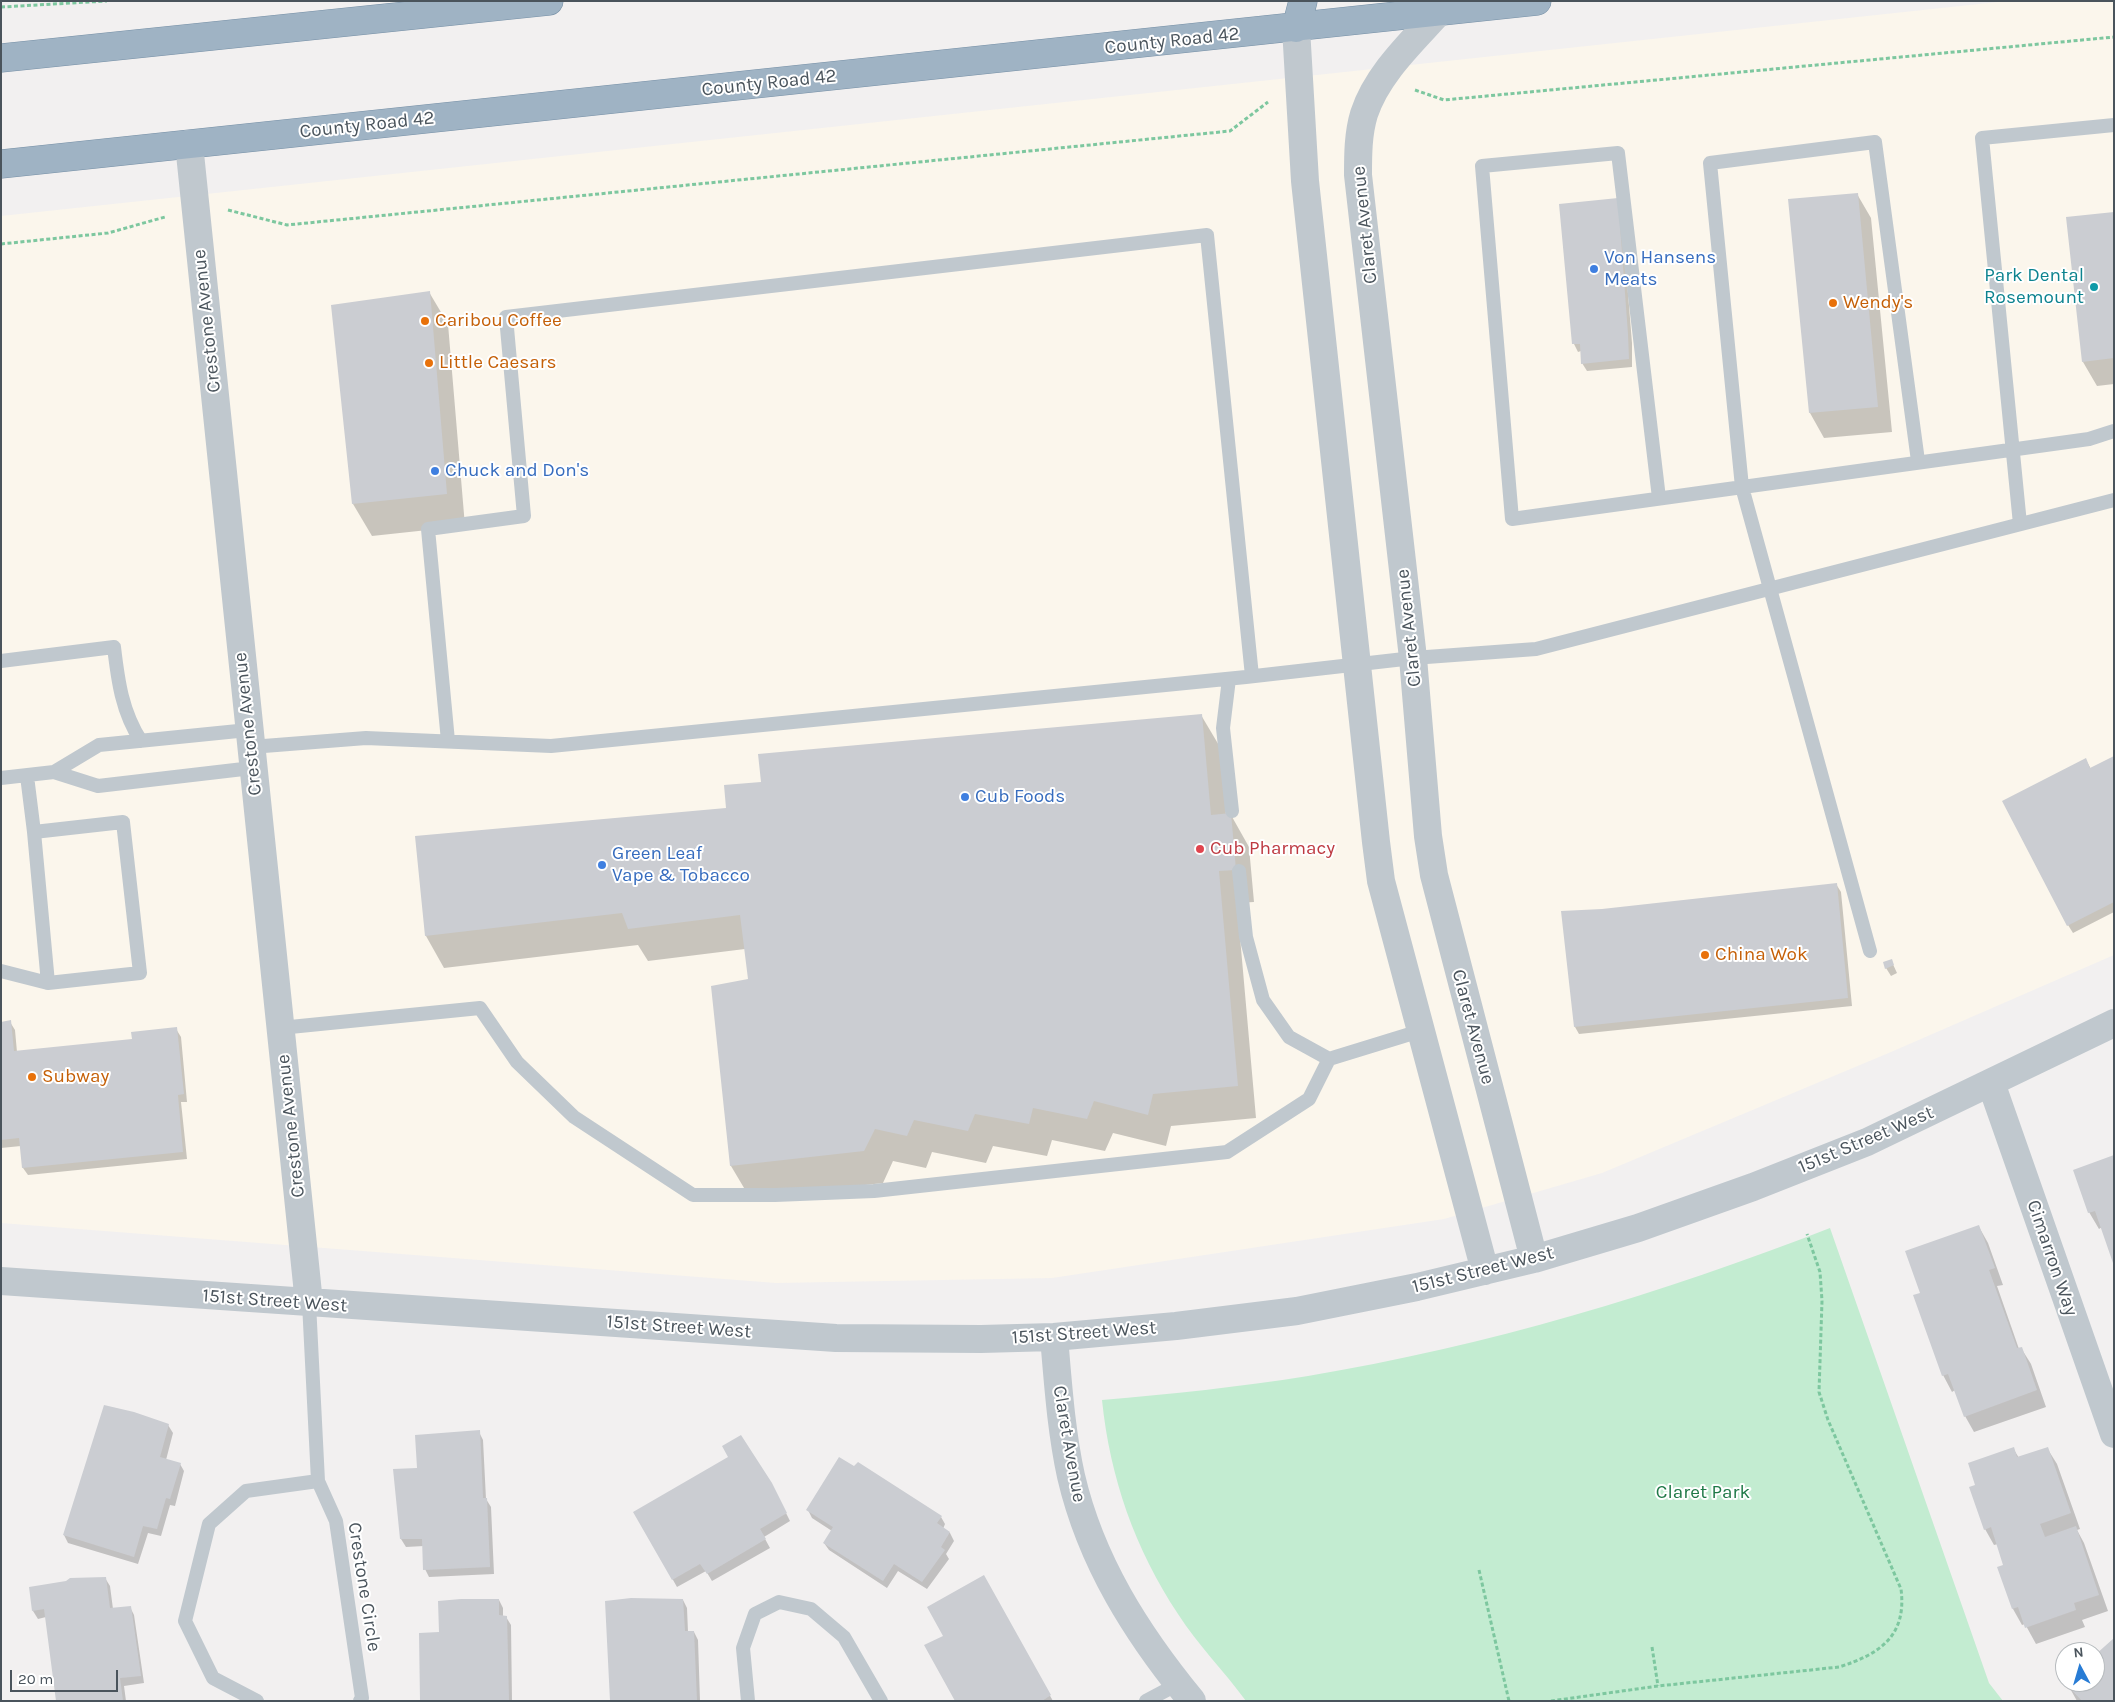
<!DOCTYPE html>
<html>
<head>
<meta charset="utf-8">
<style>
	body { margin:0 }
	#map { position:relative; width:2115px; height:1702px; overflow:hidden; background:#f2f0f0; font-family:Karla,sans-serif }
	canvas { display:block }
	.frame { position:absolute; inset:0; border:2px solid #4a545c; pointer-events:none }
	.north { position:absolute; left:2055px; top:1642px; width:50px; height:50px; box-sizing:border-box; background:#fff; border:1px solid #b7bbbe; border-radius:50%; rotate:354deg; font-size:14px; font-weight:700; line-height:20px; text-align:center; color:#4a545c }
	.north::after { content:''; display:block; margin:auto; width:18px; height:22px; background:#287cd5; clip-path:polygon(50% 0,100% 100%,50% 72%,0 100%) }
	.scale { position:absolute; left:10px; top:1670px; width:108px; height:22px; box-sizing:border-box; border:2px solid #4a545c; border-top:0; padding-left:6px; font-size:15px; line-height:18px; white-space:nowrap; color:#4a545c; -webkit-text-stroke:4px #fff; paint-order:stroke }
</style>
</head>
<body>
<div id="map">
<canvas width="2115" height="1702"></canvas>
<div class="frame"></div>
<div class="north">N</div>
<div class="scale">20 m</div>
</div>
<script>
const g = document.querySelector('canvas').getContext('2d');
g.lineJoin = 'round';
function fill(path, color) {
  g.fillStyle = color;
  g.fill(path, 'evenodd');
}
function stroke(path, color, width, dash) {
  g.strokeStyle = color;
  g.lineWidth = width;
  g.lineCap = dash ? 'butt' : 'round';
  g.setLineDash(dash || []);
  g.stroke(path);
}
function drawText(font, color, halo, rows, align = 'center') {
  g.font = font + ' Karla,sans-serif';
  g.lineWidth = 4;
  g.setLineDash([]);
  g.textBaseline = 'middle';
  g.strokeStyle = halo;
  g.fillStyle = color;
  for (const [text, x, y, turn = 0] of rows) {
    g.save();
    g.translate(x, y);
    g.rotate((+turn || 0) * Math.PI / 180);
    g.textAlign = isNaN(turn) ? turn : align;
    if (halo) g.strokeText(text, 0, 0);
    g.fillText(text, 0, 0);
    g.restore();
  }
}
const commercial = new Path2D(`
	M2007 1H2114V955L1891 1052 1602 1173 1444 1219 1052 1278 776 1283 1 1223V216Z`);
const green = new Path2D(`
	M1830 1228 1989 1683 2003 1701H1246C1224 1671 1198 1645 1178 1614 1135 1549 1110 1478 1102 1400 1171 1394 1240 1387 1308 1376 1487 1346 1661 1294 1830 1228Z`);
const shadow = new Path2D(`
	M1857 194 1871 218 1892 432 1824 438 1810 413 1790 200Z
	M1561 205 1621 207 1632 343V367L1587 371 1582 363 1581 351 1578 352 1574 344Z
	M2114 213V384L2097 386 2083 362Z
	M429 292 448 324 465 526 372 536 353 504 332 306Z
	M1201 715 1220 747 1226 815H1231L1249 847 1254 902 1237 903 1256 1118 1171 1126 1166 1146 1113 1133 1105 1151 1052 1140 1047 1156 993 1146 986 1163 932 1152 926 1168 893 1161 883 1183 750 1198 731 1166 712 987 749 980 745 949 648 961 638 945 444 968 426 936 416 837 727 809 762 783Z
	M2114 757V912L2073 933 2068 925 2086 760 2091 769Z
	M1836 884 1841 892 1852 1006 1579 1034 1575 1027 1602 910Z
	M1891 960 1897 973 1891 976 1886 968Z
	M10 1022 15 1030 17 1052 133 1040 176 1029 181 1037 187 1102H181L187 1159 28 1175 23 1168 21 1146 1 1148V1023Z
	M2114 1157 2102 1227 2099 1229 2089 1212Z
	M1979 1227 1988 1243 2003 1285 1997 1286 2019 1349 2021 1348 2031 1364 2046 1407 1974 1432 1965 1416 1955 1390 1952 1392 1943 1375 1922 1294Z
	M168 1425 173 1433 166 1460 180 1464 184 1471 175 1506 170 1505 161 1536 148 1533 138 1564 68 1543 64 1535Z
	M479 1432 483 1440 486 1499 491 1507 494 1574 429 1577 425 1569 424 1546 406 1547 401 1539 418 1469Z
	M2013 1448 2019 1458 2047 1448 2057 1464 2080 1529 2077 1530 2084 1543 2108 1611 2082 1620 2085 1627 2036 1644 2025 1624 2022 1625 2013 1609 1998 1568 2005 1566 1998 1544 1994 1545 1985 1529 1977 1485Z
	M854 1468 941 1517 945 1524 943 1529 950 1533 954 1541 946 1554 949 1559 927 1589 898 1571 887 1588 829 1550 824 1543 832 1531 812 1518 808 1510Z
	M776 1493 790 1521 764 1537 770 1548 712 1581 706 1571 677 1587 635 1513Z
	M983 1577 1053 1701H956L944 1636Z
	M105 1578 110 1586 113 1609 130 1607 134 1615 144 1683 124 1686 126 1701H58L46 1617 38 1619 33 1611 30 1588Z
	M499 1600 503 1608V1617H506L511 1625 512 1701H421L440 1634Z
	M683 1600 687 1608 688 1632H694L698 1640 700 1701H611Z
	M2095 1657 2114 1701H2077L2067 1683 2095 1682Z`);
const building = new Path2D(`
	M1858 193 1878 407 1809 413 1788 199Z
	M1618 198 1628 334 1629 359 1581 364 1580 344H1572L1559 204Z
	M2114 212V358L2082 362 2066 217Z
	M430 291 447 494 352 504 331 305Z
	M1202 714 1211 815 1231 813 1236 870 1219 871 1238 1086 1153 1094 1148 1115 1094 1101 1087 1119 1033 1108 1029 1124 975 1114 968 1131 914 1120 907 1136 875 1129 864 1151 730 1166 711 986 748 979 740 915 628 929 622 913 425 936 415 836 726 808 724 785 761 782 758 754Z
	M2114 756V902L2067 926 2002 801 2086 758 2090 768Z
	M1837 883 1848 998 1574 1027 1561 911 1602 909Z
	M1892 959 1894 965 1885 969 1883 962Z
	M11 1020 14 1051 132 1039 131 1032 177 1027 184 1094 178 1095 183 1152 22 1168 19 1138 1 1140V1022Z
	M2114 1155V1263H2113L2095 1211 2088 1213 2073 1170Z
	M1979 1225 1995 1268 1989 1270 2017 1348 2022 1347 2037 1390 1964 1417 1948 1374 1942 1376 1913 1295 1920 1293 1905 1251Z
	M104 1405 134 1412 169 1424 160 1457 181 1463 170 1499 166 1498 157 1529 143 1526 134 1557 63 1535Z
	M480 1430 483 1498H487L490 1567 423 1570 422 1539H400L393 1469 417 1468 415 1435Z
	M741 1435 772 1483 787 1513 760 1529 766 1539 707 1574 700 1564 672 1580 633 1512 728 1457 722 1446Z
	M2014 1447 2017 1457 2048 1447 2071 1513 2040 1524 2045 1537 2076 1526 2099 1595 2074 1603 2076 1610 2025 1628 2018 1607 2012 1609 1997 1567 2003 1565 1991 1527 1984 1530 1969 1487 1975 1485 1968 1463Z
	M839 1457 854 1466 858 1462 942 1516 937 1523 950 1532 941 1547 945 1550 922 1582 894 1564 883 1581 823 1543 833 1527 806 1510Z
	M984 1575 1051 1695 1042 1701H955L924 1645 943 1636 927 1607Z
	M106 1577 110 1608 131 1606 141 1676 120 1678 123 1701H56L44 1609 32 1611 29 1587 66 1581 70 1578Z
	M631 1598 683 1599 685 1631H694L697 1701H610L605 1601Z
	M461 1599H499V1615L507 1616 509 1701H420L419 1633 439 1632 438 1601Z
	M2114 1638V1701H2082L2065 1683 2095 1682V1655Z`);
const path = new Path2D(`
	M1 7 107 1
	M1415 90 1444 100 2114 37
	M228 210 287 225 1230 131 1268 102
	M1 244 108 233 165 217
	M1479 1570 1509 1701
	M1652 1647 1658 1686
	M1551 1701 1658 1686 1839 1667C1880 1654 1907 1636 1901 1589L1828 1420 1819 1392 1822 1301 1820 1272 1807 1234`);
const service = new Path2D(`
	M1659 498 1618 153 1482 166 1512 519 2089 439 2114 431
	M2020 524 1982 138 2114 125
	M1 661 114 647C118 681 122 712 141 741
	M1229 679 1223 728 1232 811
	M448 741 428 529 524 516 506 317 1207 235 1252 676
	M251 747 366 738 551 746 1246 677 1413 658 1536 649 2114 500
	M54 772 98 786 252 768
	M1 778 54 772 99 745 248 730
	M34 832 48 983
	M1239 871 1246 937 1263 1000 1289 1037 1329 1059
	M1870 951 1742 487 1710 163 1875 142 1918 461
	M1 971 48 983 140 973 123 822 34 832 27 776
	M280 1028 480 1008 517 1062 574 1117 693 1195H775L874 1191 1227 1152 1309 1099 1329 1059 1420 1031
	M309 1303 318 1481 336 1521 362 1698 360 1701
	M257 1701 213 1678 185 1621 209 1524 246 1491 318 1481
	M748 1701 743 1648 755 1614 779 1602 811 1609 844 1637 881 1701
	M1146 1701 1178 1684`);
const minor = new Path2D(`
	M1439 12C1412 42 1377 74 1364 114 1358 134 1358 155 1358 175L1413 658 1428 836 1434 875 1534 1259
	M1296 28 1305 181 1376 842 1381 881 1485 1271
	M189 144 309 1303
	M1991 1083 2114 1434
	M1 1281 836 1338 981 1339 1054 1337 1176 1326 1297 1311 1417 1287 1534 1259 1638 1228 1753 1187 1867 1142 2114 1023
	M1054 1337C1058 1383 1061 1430 1071 1476 1091 1562 1137 1634 1192 1701`);
const trunk = new Path2D(`
	M1296 28 1303 1
	M1 58 549 1
	M1 164 1537 1`);
const markers = [
	[1594,269,5,"#3f7fe0"],
	[2094,287,5,"#0f9aa8"],
	[1833,303,5,"#e8710a"],
	[425,321,5,"#e8710a"],
	[429,363,5,"#e8710a"],
	[435,471,5,"#3f7fe0"],
	[965,797,5,"#3f7fe0"],
	[1200,849,5,"#e0444e"],
	[602,865,5,"#3f7fe0"],
	[1705,955,5,"#e8710a"],
	[32,1077,5,"#e8710a"]
];
const streetNames = [
	["County Road 42",1172,41,-6],
	["County Road 42",769,83,-6],
	["County Road 42",367,125,-6],
	["Claret Avenue",1365,225,-96],
	["Crestone Avenue",207,321,-96],
	["Claret Avenue",1409,628,-96],
	["Crestone Avenue",248,724,-96],
	["Claret Avenue",1473,1027,75],
	["Crestone Avenue",291,1126,-96],
	["151st Street West",1866,1140,-23],
	["Cimarron Way",2052,1258,71],
	["151st Street West",1483,1270,-14],
	["151st Street West",275,1301,4],
	["151st Street West",679,1327,4],
	["151st Street West",1084,1333,-4],
	["Claret Avenue",1069,1444,80],
	["Crestone Circle",364,1587,81]
];
const shopNames = [
	["Von Hansens",1604,258],
	["Meats",1604,280],
	["Chuck and Don's",445,471],
	["Cub Foods",975,797],
	["Green Leaf",612,854],
	["Vape & Tobacco",612,876]
];
const cultureNames = [
	["Park Dental",2084,276],
	["Rosemount",2084,298]
];
const foodNames = [
	["Wendy's",1843,303],
	["Caribou Coffee",435,321],
	["Little Caesars",439,363],
	["China Wok",1715,955],
	["Subway",42,1077]
];
const healthNames = [
	["Cub Pharmacy",1210,849]
];
const parkNames = [
	["Claret Park",1703,1493]
];
fill(commercial, '#fbf6ec');
fill(green, '#c3ecd1');
fill(shadow, '#0003');
fill(building, '#cbcdd2');
stroke(trunk, '#7790a6', 29);
stroke(path, '#7dc79f', 3, [4, 2.5]);
stroke(service, '#c0c8ce', 14);
stroke(minor, '#c0c8ce', 28);
stroke(trunk, '#9fb3c4', 28);
for (const [x, y, r, color] of markers) {
  const dot = new Path2D();
  dot.arc(x, y, r, 0, 2 * Math.PI);
  g.fillStyle = color;
  g.fill(dot);
  stroke(dot, '#fff', 2);
}
drawText('19px', '#4a545c', '#fff', streetNames);
drawText('19px', '#366cbe', '#fff', shopNames, 'left');
drawText('19px', '#0d838f', '#fff', cultureNames, 'right');
drawText('19px', '#c56008', '#fff', foodNames, 'left');
drawText('19px', '#be3a42', '#fff', healthNames, 'left');
drawText('19px', '#1f7947', '#fff', parkNames);
</script>
</body>
</html>
